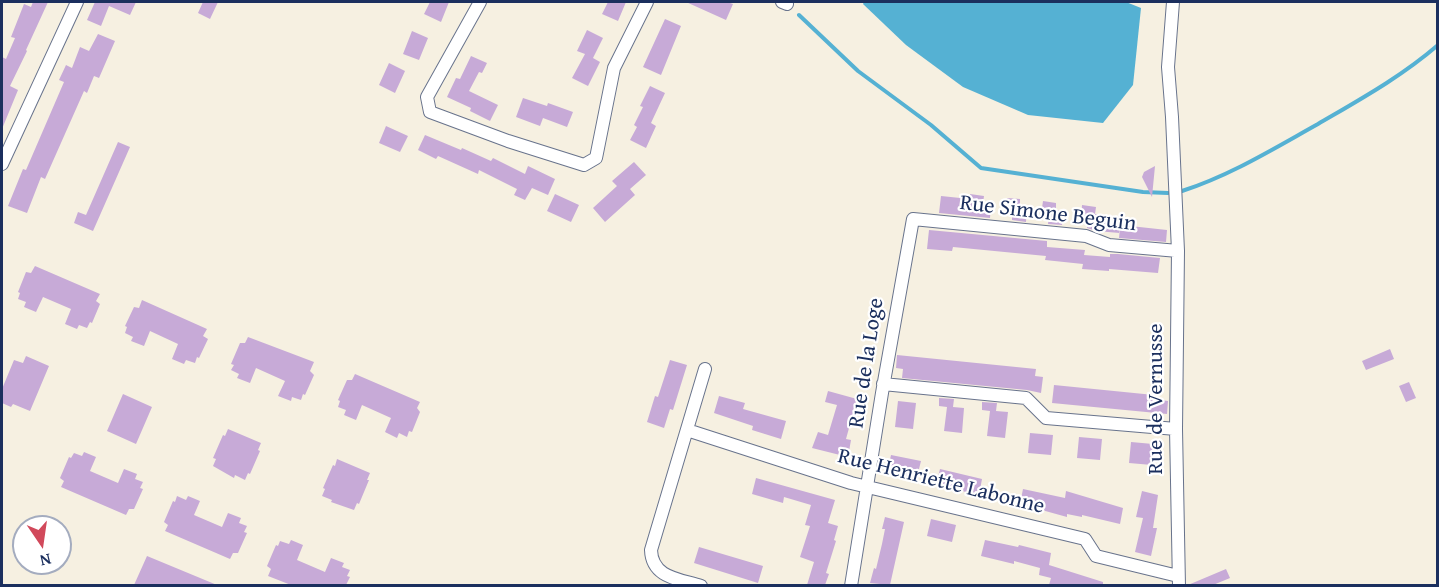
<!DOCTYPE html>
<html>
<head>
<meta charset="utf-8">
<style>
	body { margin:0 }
	#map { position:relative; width:1439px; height:587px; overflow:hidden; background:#f6f0e1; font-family:"Gentium Book Plus",serif }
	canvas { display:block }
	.frame { position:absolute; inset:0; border:3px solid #1b2f5e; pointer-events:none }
	.north { position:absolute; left:12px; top:515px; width:60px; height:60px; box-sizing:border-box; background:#fff; border:2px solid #a4acbf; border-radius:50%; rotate:167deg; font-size:16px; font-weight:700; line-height:24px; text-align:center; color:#1b2f5e }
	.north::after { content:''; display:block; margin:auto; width:21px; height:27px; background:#d1495b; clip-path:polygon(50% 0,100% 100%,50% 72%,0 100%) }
</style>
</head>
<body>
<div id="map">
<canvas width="1439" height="587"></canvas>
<div class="frame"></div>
<div class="north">N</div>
</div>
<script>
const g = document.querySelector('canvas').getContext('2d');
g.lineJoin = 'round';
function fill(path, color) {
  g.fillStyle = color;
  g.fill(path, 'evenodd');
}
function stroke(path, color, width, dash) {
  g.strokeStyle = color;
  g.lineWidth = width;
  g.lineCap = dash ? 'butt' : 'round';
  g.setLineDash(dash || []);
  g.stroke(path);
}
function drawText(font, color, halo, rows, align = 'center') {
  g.font = font + ' "Gentium Book Plus",serif';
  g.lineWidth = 4.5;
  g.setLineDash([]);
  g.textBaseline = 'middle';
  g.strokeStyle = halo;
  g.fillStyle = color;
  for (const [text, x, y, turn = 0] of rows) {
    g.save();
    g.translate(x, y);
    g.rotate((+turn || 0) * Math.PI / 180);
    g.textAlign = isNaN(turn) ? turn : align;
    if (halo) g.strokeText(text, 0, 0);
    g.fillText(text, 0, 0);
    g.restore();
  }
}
const water = new Path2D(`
	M864 2H1126L1141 8 1133 85 1103 123 1028 115 963 87 906 45 863 4Z`);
const stream = new Path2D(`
	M799 15 858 71 931 125 981 168 1143 192 1168 193
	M1182 191C1231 175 1273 149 1318 124 1359 100 1401 77 1438 45`);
const building = new Path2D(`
	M33 2H48L26 50 27 51 10 86 18 90 2 129V57L6 59 15 38 11 37 24 4 31 7Z
	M95 2H136L130 15 109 6 101 26 87 20Z
	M203 2H218L210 19 198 13Z
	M430 2H449L441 22 424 14Z
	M608 2H626L618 21 602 14Z
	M686 2H727L733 4 726 20Z
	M665 19 681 26 661 75 643 67Z
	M587 30 603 38 593 58 600 62 588 86 572 78 585 54 577 51Z
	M412 31 428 38 419 60 403 54Z
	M98 34 115 41 99 78 94 76 87 93 84 91 45 179 41 177 27 213 8 206 23 169 26 170 64 82 59 80 66 65 72 68 80 47 89 51Z
	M471 56 487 63 482 73 479 72 469 91 498 105 490 121 470 111 471 108 447 97 456 78 460 79Z
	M389 63 405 71 395 93 379 85Z
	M650 86 665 93 651 123 656 126 646 148 630 140 637 127 634 125 643 107 640 106Z
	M523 98 547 106 548 103 573 112 567 127 543 118 540 126 516 117Z
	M386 126 408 136 400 152 379 143Z
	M425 135 461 150 462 148 491 161 493 158 525 174 528 166 555 179 548 195 532 188 525 200 514 195 517 189 479 170 478 174 438 156 436 159 418 150Z
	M118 142 130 147 93 231 74 223 78 212 86 215Z
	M634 162 646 175 630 189 635 195 605 222 593 208 617 186 612 181Z
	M1155 166 1152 197 1142 177 1144 172Z
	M555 194 579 205 571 222 547 211Z
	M970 194 984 196 983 203 991 204 990 218 939 213 941 196 970 199Z
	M1007 198 1020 199V207H1027L1026 222 1012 220V212L1005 211Z
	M1043 201 1056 203V210L1064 211 1062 225 1048 224 1049 216 1041 215Z
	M1082 205 1096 207 1095 214 1122 217 1121 225 1167 230 1166 242 1119 238 1120 228V233L1096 231 1087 228 1088 219H1081Z
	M929 230 1047 241V247L1085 250 1084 255 1110 257V254H1118L1160 258 1158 273 1109 269V271L1082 269 1083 264 1045 260 1046 256 953 247 952 251 927 249Z
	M35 266 100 294 96 301 100 304 92 323 90 322 87 328 79 325 77 329 65 324 71 309 43 297 36 312 24 307 26 302 18 299 20 293 18 292 26 272 31 273Z
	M142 300 207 329 203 336 208 339 199 358 197 357 195 363 186 360 184 364 172 359 178 344 150 331 144 346 131 341 133 337 125 333 127 327 125 326 134 307 139 308Z
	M248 337 314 362 310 371 314 375 305 395 303 394 301 400 292 397 291 401 278 396 285 381 256 368 250 383 237 378 239 374 231 370 234 365 231 364 240 343H245Z
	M1390 349 1394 359 1366 370 1362 361Z
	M897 355 1036 369 1035 376 1043 377 1041 393 1027 390 902 378 903 369 896 368Z
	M26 356 49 366 30 411 13 404 11 407 2 403V389L14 360 23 363Z
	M670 360 687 365 673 410 670 409 664 428 647 422 655 396 658 397Z
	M355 374 420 402 417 408 420 412 412 432 409 431 407 437 399 433 397 438 385 432 391 418 362 405 356 420 344 415 346 410 338 407 340 401 338 400 347 380H352Z
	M1409 382 1416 398 1406 402 1399 386Z
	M1054 385 1154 395 1153 399 1168 401 1167 414 1052 403Z
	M828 391 857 399 846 439 851 440 848 457 812 448 818 432 828 435 837 405 825 402Z
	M123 394 152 407 136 444 107 431Z
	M719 396 745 403 743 409 786 421 781 439 752 430 753 426 714 413Z
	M939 398 954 399 953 407 964 408 962 433 944 431 947 407 939 406Z
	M898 401 916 403 913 429 895 427Z
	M982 402 997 403 996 411 1008 412 1005 438 987 436 990 411 982 410Z
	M228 429 261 443 258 450 260 451 250 474 248 473 245 480 235 475 234 478 213 466 216 459 213 458 223 435 225 436Z
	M1030 433 1053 435 1051 455 1028 453Z
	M1079 437 1102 439 1100 460 1077 458Z
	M1131 442 1153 444 1152 465 1129 463Z
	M84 452 96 457 90 471 118 483 124 469 137 474 135 479 143 482 140 488 143 489 134 509H129L126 515 61 487 64 481 60 478 69 457 71 458 74 453 82 456Z
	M891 455 921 461 917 477 911 476 910 478 887 473Z
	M337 459 370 473 367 480H369L359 504 357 503 354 510 331 502 332 500 322 496 325 489 323 488 333 465 335 466Z
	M940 469 982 479 979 495 936 485Z
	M756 478 835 500 828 523 838 526 834 540 836 541 826 573 829 574 825 585H807L814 562 800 557 810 526 805 525 811 505 784 497 783 503 752 494Z
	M1023 489 1065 498 1066 491 1123 508 1120 524 1082 515V517L1067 514V517L1020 504Z
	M1142 491 1158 495 1153 528H1157L1151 556 1135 552 1143 518 1136 517Z
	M177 496 186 500 188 496 200 501 194 515 222 527 228 513 241 518 239 523 247 526 244 532 247 533 238 553H233L230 559 165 531 168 525 164 522 173 501 175 502Z
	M885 517 904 522 890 585 870 583 874 568 876 569 882 544 885 529H882Z
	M931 519 956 525 952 542 927 536Z
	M291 540 303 545 297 560 325 572 331 558 344 563 342 567 350 570 347 576 350 577 346 585H291L268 576 271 569 267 566 276 545 278 546 280 541 289 544Z
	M985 540 1018 547 1019 545 1051 553 1049 565 1103 582V585H1049L1051 578 1039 575 1040 568 1014 561V564L981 556Z
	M699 547 763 566 758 583 694 563Z
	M147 556 217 585H134Z
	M1226 569 1230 578 1213 585H1188Z`);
const minor = new Path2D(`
	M480 2 427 97 430 112 508 141 584 165 596 158 614 68 647 2
	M782 2 787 4
	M1173 2 1168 67 1172 117 1178 251 1176 429 1179 586
	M2 164 77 2
	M883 384 1026 398 1046 418 1176 429
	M687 430 851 483 1085 539 1096 556 1178 576
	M701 586C679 579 652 578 651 550L705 369
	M851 586 882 393 913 219 1086 236 1109 245 1178 251`);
const streetNames = [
	["Rue Simone Beguin",1048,214,7],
	["Rue de la Loge",867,363,-81],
	["Rue de Vernusse",1156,399,-90],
	["Rue Henriette Labonne",941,482,14]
];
fill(water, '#55b1d3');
stroke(stream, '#55b1d3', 4);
fill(building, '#c7aad7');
stroke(minor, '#68738c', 14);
stroke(minor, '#fff', 12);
drawText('22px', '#1b2f5e', '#fff', streetNames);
</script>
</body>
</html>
